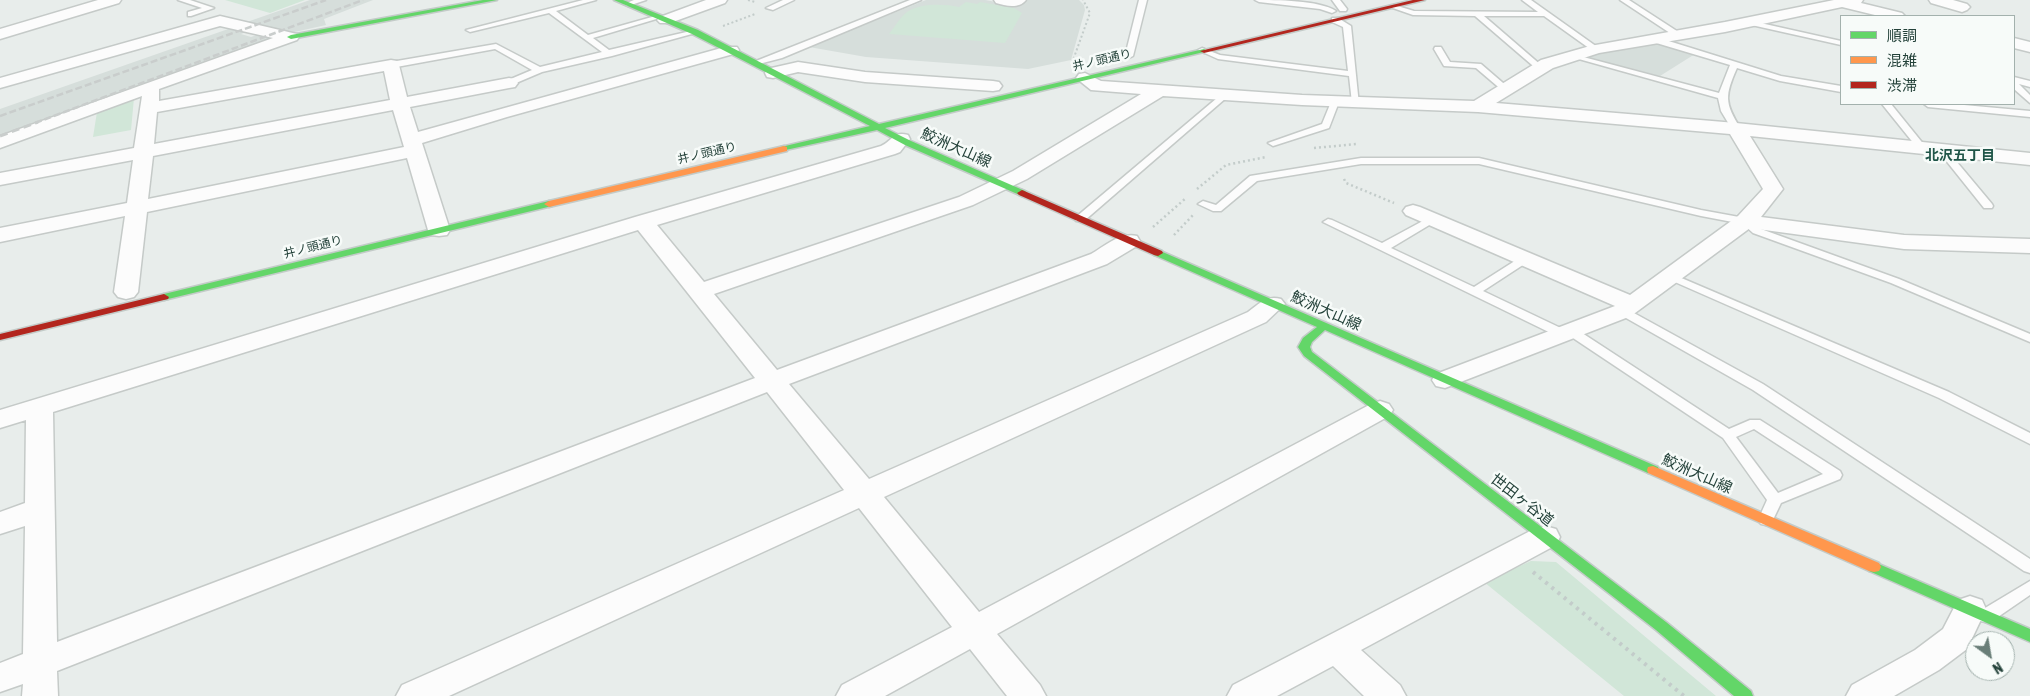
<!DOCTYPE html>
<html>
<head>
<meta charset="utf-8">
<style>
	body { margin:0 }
	#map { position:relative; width:2030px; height:696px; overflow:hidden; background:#e8edeb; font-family:"Asap Condensed","Noto Sans JP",sans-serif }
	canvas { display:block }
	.legend { position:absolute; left:1840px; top:15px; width:175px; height:90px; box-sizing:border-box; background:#f7fbf9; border:1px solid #a3b1ad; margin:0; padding:6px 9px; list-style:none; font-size:15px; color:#24423a }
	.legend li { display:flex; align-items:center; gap:10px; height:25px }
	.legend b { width:25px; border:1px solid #a3b1ad }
	.north { position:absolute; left:1965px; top:631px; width:50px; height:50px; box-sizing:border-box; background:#f7fbf9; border:1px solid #a3b1ad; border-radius:50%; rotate:148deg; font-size:14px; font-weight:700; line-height:20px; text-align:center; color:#24423a }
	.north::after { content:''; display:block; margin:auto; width:18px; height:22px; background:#697e78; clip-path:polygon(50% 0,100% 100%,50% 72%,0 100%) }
</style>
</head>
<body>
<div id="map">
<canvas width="2030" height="696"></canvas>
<ul class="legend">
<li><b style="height:6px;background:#63d668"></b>順調</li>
<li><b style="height:6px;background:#ff974d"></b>混雑</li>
<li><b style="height:6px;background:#b3261e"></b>渋滞</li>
</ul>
<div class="north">N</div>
</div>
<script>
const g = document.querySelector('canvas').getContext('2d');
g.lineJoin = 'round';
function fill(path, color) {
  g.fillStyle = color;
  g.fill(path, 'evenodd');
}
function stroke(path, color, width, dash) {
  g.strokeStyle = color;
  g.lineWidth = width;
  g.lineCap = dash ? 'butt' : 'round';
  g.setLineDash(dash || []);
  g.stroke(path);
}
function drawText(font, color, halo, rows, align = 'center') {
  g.font = font + ' "Asap Condensed","Noto Sans JP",sans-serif';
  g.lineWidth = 5;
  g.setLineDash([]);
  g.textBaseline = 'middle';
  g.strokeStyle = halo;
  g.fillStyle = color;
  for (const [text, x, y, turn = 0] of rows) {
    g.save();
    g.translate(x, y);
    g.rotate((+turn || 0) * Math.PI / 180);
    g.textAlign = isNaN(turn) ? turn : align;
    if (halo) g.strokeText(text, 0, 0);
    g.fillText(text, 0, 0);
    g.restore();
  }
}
const built = new Path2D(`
	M310 0H373L324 19 326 25 290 33 247 22Z
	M926 0H985L1019 6 1028 0H1079L1084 5 1085 10 1071 60 1028 69 866 57 809 47Z
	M231 28 246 32 241 34 251 37 257 35 273 39 0 139V109Z
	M1658 43 1695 54 1660 76 1582 57Z`);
const green = new Path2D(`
	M225 0H305L270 13Z
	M966 2 977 4 980 2 1014 8 1022 13 1005 43 889 34C894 28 900 17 907 12 922 3 943 4 959 7Z
	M134 98 131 130 93 137 97 112Z
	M1531 561 1556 562 1716 696H1624L1484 582Z`);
const pathFar2 = new Path2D(`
	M748 0 755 2
	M723 26 755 14
	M1072 63 1090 13 1083 0`);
const pathFar1 = new Path2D(`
	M1314 148 1357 144
	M1344 179 1346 183 1394 203
	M1197 189 1226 165 1266 157
	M1153 227 1186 198
	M1174 235 1194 214`);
const path = new Path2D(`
	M1533 572 1684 696`);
const lane = new Path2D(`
	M178 0H190L214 8 191 16H188V12L202 8Z
	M583 0H596L556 11 588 35 659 15 663 17 593 38 609 50 695 30 699 32 612 56 542 72 509 86 506 85V81L532 70 495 49 391 68 387 65 391 62 496 44 540 67 602 52 549 13 470 32 466 30Z
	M634 0H646L628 6 624 4Z
	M783 0H794L773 10 766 8Z
	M910 0H921L782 58 755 65 751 63Z
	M1139 0H1147L1133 56 1129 58 1125 56Z
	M1255 0C1276 0 1319 0 1336 11L1332 13 1320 9 1259 2Z
	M1332 0H1340L1347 9 1346 11H1340Z
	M1522 0H1531L1600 49 1593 51 1544 16H1484L1542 66V70L1539 71 1475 16 1413 15 1390 7 1394 5 1414 11 1538 12Z
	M1620 0H1629L1683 35 1676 37Z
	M1332 18H1338L1351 26 1359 105 1356 106 1352 103 1349 76 1218 59 1198 50 1202 48 1220 55 1348 71 1343 27 1332 22Z
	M1747 20 1841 41V45L1747 24Z
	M1653 38H1659L1781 76 1841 86V92L1780 81 1737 68C1725 95 1724 103 1741 129L1736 132 1733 131 1721 111 1718 98 1568 56 1572 54 1719 93 1730 65 1653 42Z
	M1435 47H1441L1450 62 1481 64 1510 89 1503 91 1476 68 1444 66 1434 49Z
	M2014 77 2030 81V87L2019 84 2030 95V103L2014 89Z
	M1223 93 1227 96 1226 98 1084 221H1076L1075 219 1076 217Z
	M1335 99 1339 102 1329 128 1273 146 1268 143 1322 124 1331 102Z
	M1882 104H1891L1925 146V150H1919Z
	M1924 104H1953L2030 111V117L1928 107Z
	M1943 148 1946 149 1992 204 1993 206 1992 208H1984L1940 153V149Z
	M1361 158H1479L1701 210 1750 219 1761 229 1899 279 2030 334V342L1891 283 1753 233 1743 224 1701 216 1479 164H1361L1257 181 1221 211H1213L1198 204 1203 201 1216 205 1250 176Z
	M1432 216 1436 217 1437 219 1436 221 1391 248 1474 287 1521 257H1529L1531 259 1529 261 1483 291 1567 331 1572 328 1576 329 1729 429 1750 420H1760L1840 471 1842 475 1840 479 1781 503 1771 524 1766 525 1761 524 1758 520 1767 500 1723 438 1570 336 1565 339 1561 338 1323 222 1328 219 1332 220 1382 243ZM1754 429 1823 474 1778 493 1736 437Z
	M1672 274 1949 392 2030 433V444L1939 398 1668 279 1666 277 1668 275Z
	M1623 307 1763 384 2030 559V573L2024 571 1753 390 1619 314 1617 311 1619 308Z
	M2030 581V595L1992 621 1986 622 1980 621 1978 616 1980 611Z`);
const street = new Path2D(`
	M98 0H121L119 3 0 39V29Z
	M706 0H727L725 3 670 23H660L657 20 660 17Z
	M994 0H1026C1019 9 1006 6 996 3Z
	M1834 0H1863L1861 3 1902 13 1905 16H1879L1842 7 1725 32 1599 53 1553 68 1496 103 1736 123 2030 153V165L1750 136 1783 189 1761 217 1904 235 2030 239V253L1904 249 1750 228 1631 316 1445 388 1436 386 1432 380 1436 374 1615 306 1406 215 1403 211 1406 207 1413 205 1420 207 1630 295 1738 216 1763 189 1730 134 1478 112 1302 105 1163 96 1027 179 973 205 714 294 777 370 1091 254C1105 246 1120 232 1137 236L1140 241 1137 246 1107 264 789 384 869 479 1248 312C1260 303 1267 295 1281 299L1285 304 1266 322 884 497 979 612 1371 404 1380 401 1389 404 1393 410 1389 416 997 634 1040 685 1046 696H1007L970 649 885 696H836L842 685 952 627 859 508 449 696H396L402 685 844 490 767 392 57 671 58 696H22L23 684 0 692V663L23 654 25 526 0 534V512L25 503 26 420 0 428V410L635 217 881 146C893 141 892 131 908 135L910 139 900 152 895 154 657 225 704 282 959 197 1013 171 1141 94 1091 90 1076 78 1079 74 1085 73 1101 81 1302 95 1474 101 1541 60 1590 46 1725 22ZM638 230 755 378 57 642 53 412Z
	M1929 0H1953L1967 4 1970 7 1967 10 1962 12 1931 3Z
	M220 16 297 34 299 37 297 40 159 89V101L391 60 397 61 399 65 407 97 509 78 515 79 518 83 515 87 509 88 410 107 418 132 725 47H737L739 50 737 53 507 117 422 143 450 230 447 235 439 236 431 235 428 230 407 158 147 212 138 292 134 297 126 299 118 297 114 292 125 216 0 242V228L127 203 133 160 0 185V173L134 148 142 96 0 148V136L273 38 220 26 0 88V78ZM384 71 390 100 154 144 157 112ZM393 110 404 147 148 199 153 156Z
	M2014 38 2030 42V52L2014 48Z
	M798 62 865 72 993 81 999 82 1002 86 999 90 993 91 865 82 798 72 773 78 767 77 765 73 767 69Z
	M1545 526 1556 529 1560 537 1556 545 1361 650 1400 685 1406 696H1364L1333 666 1277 696H1227L1233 685 1534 529Z
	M1970 596 1982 600 1986 609 1967 649 1939 670 1894 696H1846L1852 685 1915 650 1943 629 1958 600Z`);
const fast = new Path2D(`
	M483 0H497L291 39 287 37 291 35Z
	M614 0H623L698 30 879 124 1204 49 1208 51 885 128 911 141 1025 191 1027 193 1022 196 905 145 877 130 781 151V147L870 126 692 34Z
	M549 201 552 202V206L164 300 159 297 164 294Z
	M1158 250 1658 467 1659 470 1658 473H1648L1325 330 1312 342 1310 347 1312 352 1666 622 1751 691 1753 696H1734L1656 630 1304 356 1298 347 1303 338 1317 327 1154 255 1153 253Z
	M1874 562 2030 629V642L1869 571 1867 567 1869 563Z`);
const slow = new Path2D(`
	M784 146 787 147V151L549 207 544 204 549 201Z
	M1653 466 1879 563 1881 567 1879 571 1874 572 1869 571 1648 473 1647 470 1648 467Z`);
const jam = new Path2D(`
	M1413 0H1425L1204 53 1200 51Z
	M1022 190 1162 251 1163 253 1158 256 1154 255 1019 195 1017 193Z
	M164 294 169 297 168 299 0 340V334Z`);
const railFar1 = new Path2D(`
	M0 116 326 0
	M35 123 363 0`);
const rail = new Path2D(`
	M0 136 38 122`);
const farStreetnames = [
	["井ノ頭通り",1102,60,-13],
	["井ノ頭通り",707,153,-13],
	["井ノ頭通り",313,247,-14]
];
const farNeighbourhoodnames = [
	["北沢五丁目",1960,156]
];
const streetNames = [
	["鮫洲大山線",956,148,24],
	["鮫洲大山線",1326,311,24],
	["鮫洲大山線",1697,474,24],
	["世田ヶ谷道",1522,500,38]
];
fill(built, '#d6dedb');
fill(green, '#d1e6d8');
stroke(lane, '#c5cac8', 3);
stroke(street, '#c5cac8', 3);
stroke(fast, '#c3cbc8', 3);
stroke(slow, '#c3cbc8', 3);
stroke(jam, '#c3cbc8', 3);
stroke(pathFar2, '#c3ccca', 2, [2, 2.5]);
stroke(pathFar1, '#c3ccca', 2.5, [2, 3]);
stroke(path, '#c3ccca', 4, [3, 5]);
fill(lane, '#fcfcfc');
fill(street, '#fcfcfc');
fill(fast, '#63d668');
fill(slow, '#ff974d');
fill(jam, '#b3261e');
stroke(railFar1, '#c9cdcc', 2.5, [7, 3]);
stroke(rail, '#c9cdcc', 3, [8, 4.5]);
drawText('12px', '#24423a', '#f7fbf9', farStreetnames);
drawText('bold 14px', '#1f5548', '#f7fbf9', farNeighbourhoodnames);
drawText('15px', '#24423a', '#f7fbf9', streetNames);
</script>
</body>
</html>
